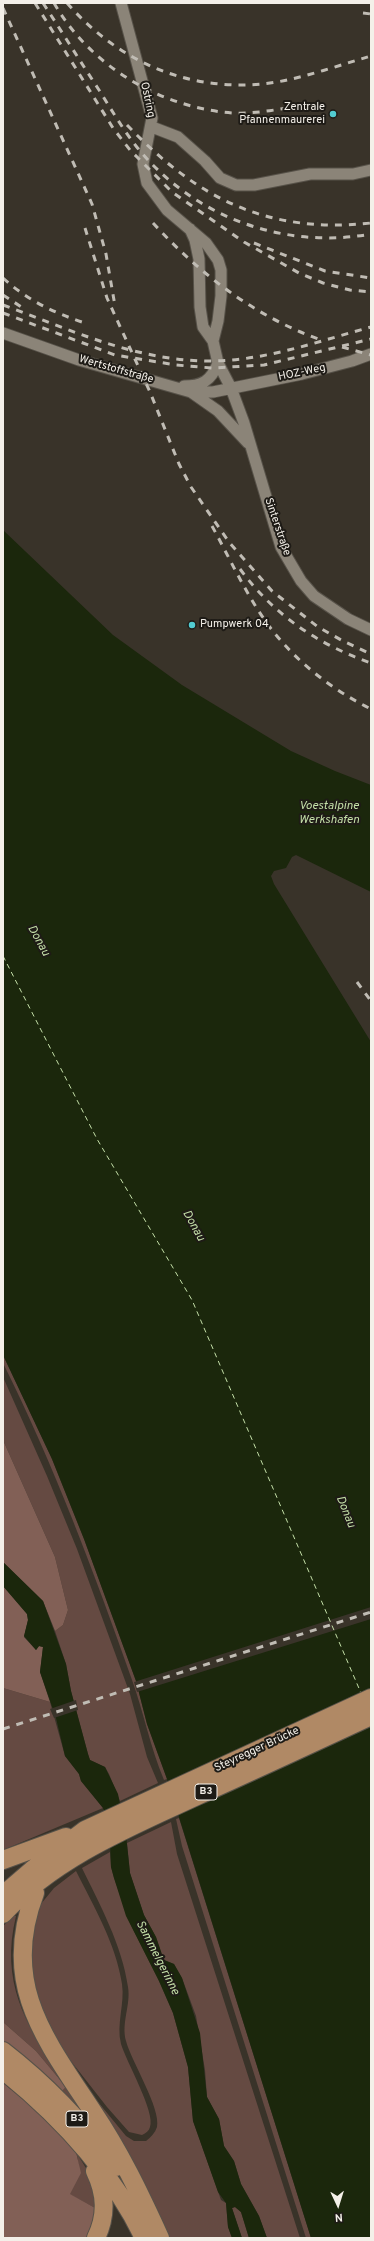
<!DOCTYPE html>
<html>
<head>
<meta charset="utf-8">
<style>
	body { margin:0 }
	#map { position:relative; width:374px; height:2241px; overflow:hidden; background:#393329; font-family:Overpass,sans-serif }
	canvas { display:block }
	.frame { position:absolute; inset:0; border:4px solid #f4f0e9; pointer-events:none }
	.north { position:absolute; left:318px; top:2185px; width:40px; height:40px; -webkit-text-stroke:3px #1e1b16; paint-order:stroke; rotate:176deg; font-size:11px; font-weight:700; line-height:16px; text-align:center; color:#f4f0e9 }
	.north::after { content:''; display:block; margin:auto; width:14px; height:18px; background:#f4f0e9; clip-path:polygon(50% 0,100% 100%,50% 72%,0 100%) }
</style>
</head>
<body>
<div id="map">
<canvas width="374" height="2241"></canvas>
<div class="frame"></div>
<div class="north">N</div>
</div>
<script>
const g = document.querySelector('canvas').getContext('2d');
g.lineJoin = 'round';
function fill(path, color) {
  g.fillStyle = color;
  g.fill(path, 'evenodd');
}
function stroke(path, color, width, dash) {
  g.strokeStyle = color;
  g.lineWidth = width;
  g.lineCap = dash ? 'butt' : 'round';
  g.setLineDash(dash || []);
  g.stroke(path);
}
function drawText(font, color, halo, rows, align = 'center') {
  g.font = font + ' Overpass,sans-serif';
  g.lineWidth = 4;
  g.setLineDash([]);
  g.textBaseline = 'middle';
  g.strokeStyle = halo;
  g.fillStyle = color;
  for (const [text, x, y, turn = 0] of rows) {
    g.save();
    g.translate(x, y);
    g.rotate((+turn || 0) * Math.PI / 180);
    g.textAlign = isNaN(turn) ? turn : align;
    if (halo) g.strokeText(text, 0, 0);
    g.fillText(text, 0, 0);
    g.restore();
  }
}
const green = new Path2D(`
	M3 1355 52 1459 84 1539 136 1681 147 1724 167 1779 164 1780C150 1747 144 1713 132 1680 94 1572 54 1465 3 1363Z
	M3 1377 47 1476 77 1549 130 1694 147 1757 158 1783 120 1801 109 1774 105 1767 90 1760 88 1754 71 1691 66 1664 55 1631 63 1625 68 1610 55 1557 3 1440Z
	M3 1688 50 1702 65 1756 79 1774 81 1781 103 1808 3 1850Z
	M179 1818 311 2238H306L182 1846 176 1819Z
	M171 1822 177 1854 300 2238H267L259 2216 241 2184 234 2161 224 2146 219 2119 207 2097 205 2070 196 2016 182 1978 174 1964 164 1960 162 1956 156 1937 144 1915 130 1873 127 1843Z
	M110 1852 111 1867 114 1878 131 1925 159 1981 173 2013 188 2067 193 2121 221 2200 226 2203 228 2227 232 2238H168L84 2085 126 2136 134 2141H146C151 2137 155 2133 157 2127 161 2108 132 2063 126 2041 121 2023 131 2005 128 1987 122 1945 100 1905 82 1868Z
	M76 1871C94 1907 116 1944 122 1984 125 2004 116 2024 121 2044 126 2061 156 2113 150 2127 149 2131 146 2133 142 2135L129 2132 107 2107 63 2051 28 1996 36 1910 54 1888Z
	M14 1916H16C0 1981 25 2025 60 2074 78 2098 94 2122 111 2147L61 2092 66 2087 36 2051 3 2022V1926Z
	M76 2152 89 2173 97 2209 69 2194C78 2180 81 2169 76 2152Z
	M235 2207 241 2212 249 2238H242L232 2208Z`);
const forest = new Path2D(`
	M3 1440 55 1557 68 1610 63 1625 55 1631 43 1601 3 1562Z
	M3 1586 27 1614 28 1620 24 1637 36 1650 39 1646 43 1647 40 1672 50 1702 3 1688Z
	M3 2022 36 2051 66 2087 61 2092 3 2046Z
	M3 2083 40 2113 67 2141 76 2152 81 2173 70 2194 97 2209 90 2238H3Z`);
const water = new Path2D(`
	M3 530 113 635 182 685 291 751 335 771 371 785V892L296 855 292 857 286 868 274 871 271 876 274 884 371 1042V2238H311L167 1779 147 1724 136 1681 84 1539 52 1459 3 1355Z
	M3 1562 43 1601 66 1664 71 1691 88 1754 90 1760 105 1767 118 1794 126 1835 130 1873 144 1915 156 1937 164 1960 174 1964 182 1978 200 2033 207 2097 219 2119 224 2146 234 2161 241 2184 259 2216 267 2238H249L241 2212 235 2207 232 2208 242 2238H232L228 2227 226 2203 218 2192 193 2121 188 2067 173 2013 159 1981 126 1916 114 1878 111 1867 110 1842 106 1816 103 1808 81 1781 79 1774 65 1756 56 1718 40 1672 43 1647 39 1646 36 1650 24 1636 28 1620 27 1614 3 1586Z`);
const pier = new Path2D(`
	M371 1607V1619L137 1692 134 1682Z
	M76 1700 78 1710 54 1718 50 1709Z`);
const ferry = new Path2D(`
	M3 956 97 1139 192 1300 361 1693`);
const minor = new Path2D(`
	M121 3 152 118 143 164 147 183 167 210 206 243 218 260 221 270V296L218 321 213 341
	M152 127 178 137 205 161 220 178 236 185H254L310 174H353L371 170
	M190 229 195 240 199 259 200 307 203 327 213 341 218 363 231 388 244 423 281 547 301 581 314 596 348 619 371 630
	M3 333 79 360 191 392H213L302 374 352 361 371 354
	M184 386C202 386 211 381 218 363
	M191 392 218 411 248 443`);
const primary = new Path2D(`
	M3 1860 66 1837
	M35 1893C0 1984 45 2039 93 2112 120 2152 140 2194 160 2238
	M3 1895 32 1870 85 1830 371 1698
	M3 1914C54 1858 130 1827 197 1796 255 1770 313 1743 371 1716
	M3 2051C47 2085 83 2123 116 2167
	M3 2070C60 2116 112 2171 144 2238
	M95 2171C106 2194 107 2215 96 2238`);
const rail = new Path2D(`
	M35 3 113 128 130 150 172 192 244 242 299 273 323 283 350 290 371 292
	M43 3C62 32 80 61 99 90 111 109 122 128 136 146 192 216 282 250 371 234
	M54 3C90 66 161 108 233 113 253 114 274 110 294 107
	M67 3C118 61 185 91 263 84 299 80 336 66 371 56
	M3 8 92 204 106 254 115 306
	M363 13 371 14
	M127 125C198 199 267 234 371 223
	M153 223C201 275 254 316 321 340
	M85 228 107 298 150 392 179 464 191 487 229 542 272 591 318 627 343 641 371 654
	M254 243 325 271 371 278
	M3 278C27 300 54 313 85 323
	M3 295 23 308
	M3 305C71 330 136 361 210 361 265 361 319 341 371 327
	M3 313 115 355 176 365 212 368 264 365 371 339
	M342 347 371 355
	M212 526C229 557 244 590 264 619 290 657 330 689 371 709
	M240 569C274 615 317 644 371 663
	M357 982 371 1001
	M3 1729 371 1612`);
const markers = [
	[333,114,4,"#52ccd1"],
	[192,625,4,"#52ccd1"]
];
const shields = [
	[206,1792,22],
	[77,2119,22]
];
const shieldNames = [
	["B3",206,1792],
	["B3",77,2119]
];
const streetNames = [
	["Ostring",147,100,78],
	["Wertstoffstraße",116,370,16],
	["HOZ-Weg",302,373,-12],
	["Sinterstraße",277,527,71],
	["Steyregger Brücke",257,1750,-25]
];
const poiNames = [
	["Zentrale",325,108],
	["Pfannenmaurerei",325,121],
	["Pumpwerk 04",200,625,"left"]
];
const waterNames = [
	["Voestalpine",329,807],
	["Werkshafen",329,821],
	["Donau",38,941,61],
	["Donau",193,1226,61],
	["Donau",345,1512,68],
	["Sammelgerinne",157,1958,63]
];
fill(green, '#654a42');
fill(forest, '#826056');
fill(water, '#1b270c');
fill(pier, '#393329');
stroke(ferry, '#c4dfa8', 1, [5, 4]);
stroke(minor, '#575249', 13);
stroke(primary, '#575249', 20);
stroke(minor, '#8b8478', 11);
stroke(primary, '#b08965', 18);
stroke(rail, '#c0bcb4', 3, [7, 7]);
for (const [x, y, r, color] of markers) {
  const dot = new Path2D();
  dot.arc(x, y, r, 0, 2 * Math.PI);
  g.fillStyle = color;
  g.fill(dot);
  stroke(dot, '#1e1b16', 1.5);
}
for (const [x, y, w] of shields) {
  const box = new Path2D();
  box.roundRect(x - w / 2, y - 8, w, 16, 3);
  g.fillStyle = '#1e1b16';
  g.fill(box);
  stroke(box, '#f4f0e9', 1);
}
drawText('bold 10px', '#f4f0e9', null, shieldNames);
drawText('11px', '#f4f0e9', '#1e1b16', streetNames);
drawText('11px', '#f4f0e9', '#1e1b16', poiNames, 'right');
drawText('italic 12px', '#c4dfa8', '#1e1b16', waterNames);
</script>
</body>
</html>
